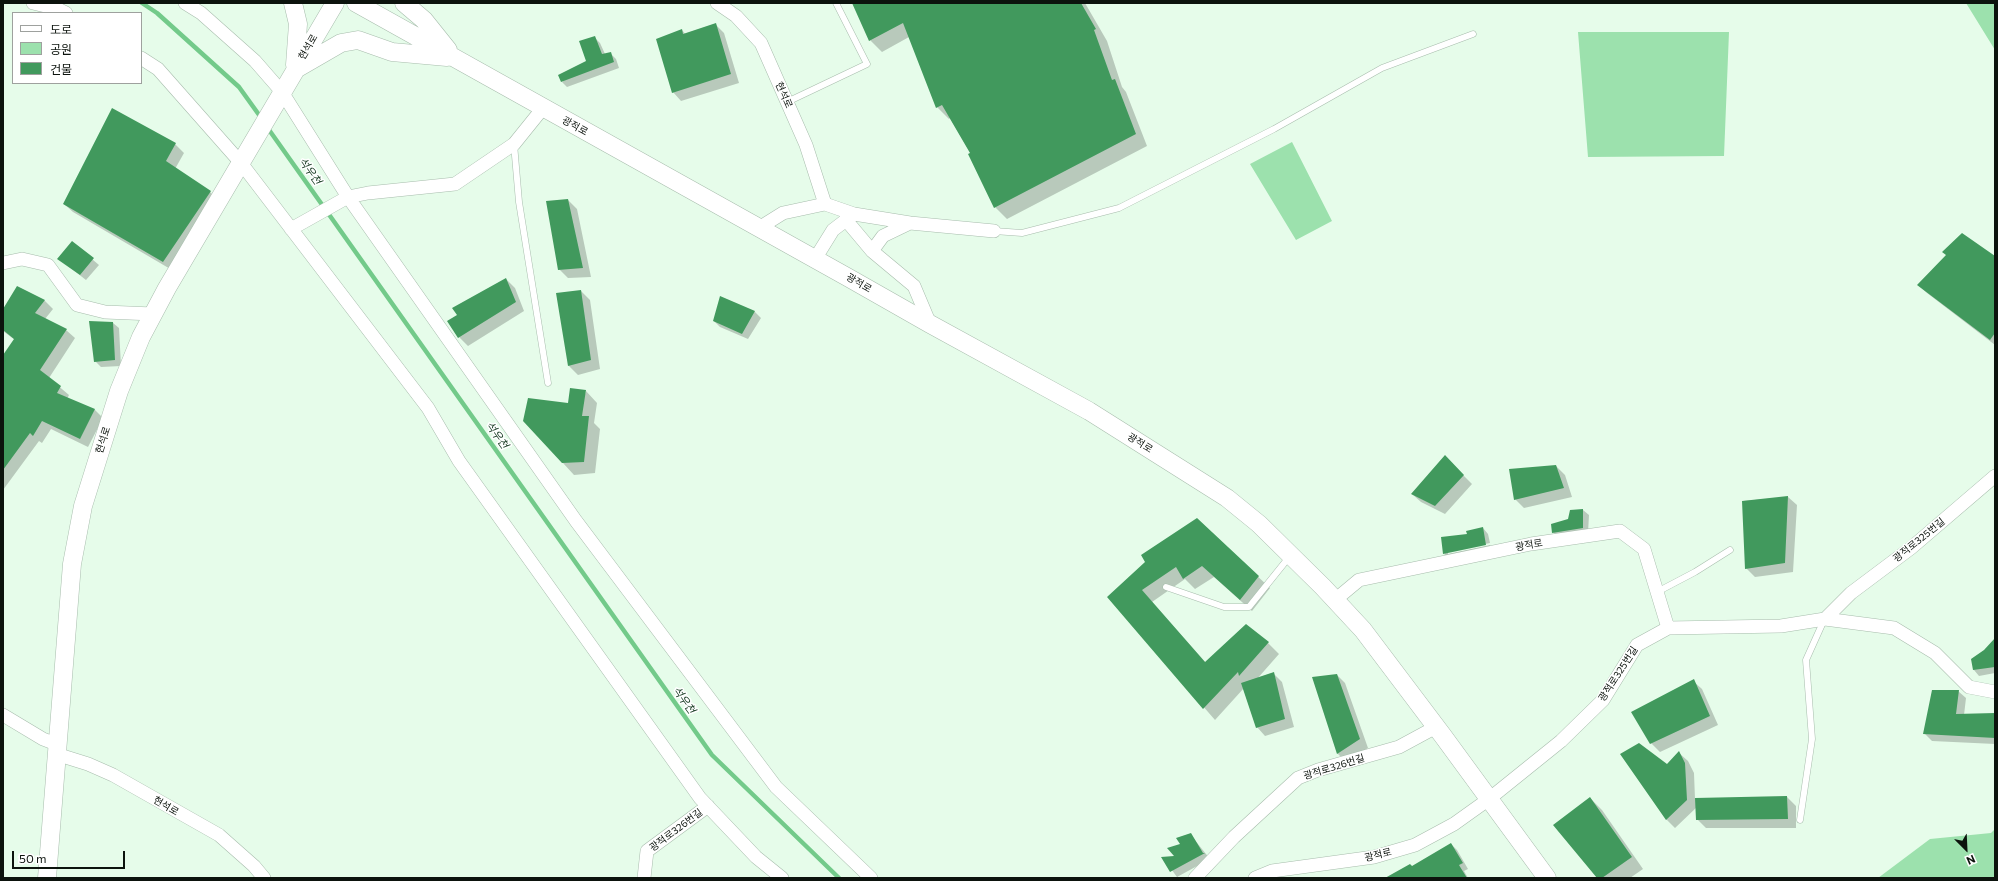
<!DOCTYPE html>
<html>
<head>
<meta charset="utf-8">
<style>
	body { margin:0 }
	#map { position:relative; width:1998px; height:881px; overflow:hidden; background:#e6fcea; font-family:Commissioner,"Noto Sans KR",sans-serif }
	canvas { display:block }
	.frame { position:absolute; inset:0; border:4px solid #0c130d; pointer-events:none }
	.legend { position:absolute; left:12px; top:12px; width:130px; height:72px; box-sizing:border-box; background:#fff; border:1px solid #9ea19e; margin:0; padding:5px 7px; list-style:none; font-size:12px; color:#0c130d }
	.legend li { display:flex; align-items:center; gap:8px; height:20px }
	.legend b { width:20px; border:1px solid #9ea19e }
	.north { position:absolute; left:1946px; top:829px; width:40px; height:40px; -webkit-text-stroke:3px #fff; paint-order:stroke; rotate:156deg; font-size:11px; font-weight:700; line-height:16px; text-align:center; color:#0c130d }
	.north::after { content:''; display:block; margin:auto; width:14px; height:18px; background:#0c130d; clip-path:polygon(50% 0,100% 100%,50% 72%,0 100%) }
	.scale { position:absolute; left:12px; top:851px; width:113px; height:18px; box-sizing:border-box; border:2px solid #0c130d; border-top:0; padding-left:5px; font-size:12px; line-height:14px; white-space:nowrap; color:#0c130d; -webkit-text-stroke:3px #fff; paint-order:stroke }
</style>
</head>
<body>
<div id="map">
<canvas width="1998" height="881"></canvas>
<div class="frame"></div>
<ul class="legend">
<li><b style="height:5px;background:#fff"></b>도로</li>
<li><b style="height:11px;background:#9ce1ad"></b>공원</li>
<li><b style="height:11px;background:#41995d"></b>건물</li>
</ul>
<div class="north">N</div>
<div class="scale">50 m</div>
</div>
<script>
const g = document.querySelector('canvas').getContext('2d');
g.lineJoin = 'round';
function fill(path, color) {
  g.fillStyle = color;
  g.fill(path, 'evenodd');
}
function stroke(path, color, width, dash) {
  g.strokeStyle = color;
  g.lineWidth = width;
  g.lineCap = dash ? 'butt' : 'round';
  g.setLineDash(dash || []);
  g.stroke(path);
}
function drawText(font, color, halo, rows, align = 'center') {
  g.font = font + ' Commissioner,"Noto Sans KR",sans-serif';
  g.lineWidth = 3;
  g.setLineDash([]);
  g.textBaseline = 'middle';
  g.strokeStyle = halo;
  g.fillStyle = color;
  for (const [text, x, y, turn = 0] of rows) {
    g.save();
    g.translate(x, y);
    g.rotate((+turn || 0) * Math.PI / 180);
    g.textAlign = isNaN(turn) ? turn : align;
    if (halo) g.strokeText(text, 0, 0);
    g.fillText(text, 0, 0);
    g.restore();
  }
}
const green = new Path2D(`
	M1966 3H1995V50Z
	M1578 32H1729L1724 156 1588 157Z
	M1292 142 1332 221 1296 240 1250 164Z
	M1995 829V878H1878L1930 839 1991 833Z`);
const shadow = new Path2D(`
	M853 3H1085L1107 41 1122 87 1126 92 1147 146 1007 219 995 207 971 154 950 118 949 119 937 107 909 37 882 52 870 40Z
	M715 24 724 33 739 83 681 101 673 92 682 30 686 35Z
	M594 37 600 43 605 54 610 53 616 59 619 68 567 87 562 82 587 61Z
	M175 144 184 153 175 169 210 192 219 201 172 270 73 212 64 204Z
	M568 200 577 209 591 277 568 278 559 269Z
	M72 242 99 265 86 280 59 259Z
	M1995 257V345L1927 293 1918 285Z
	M506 279 515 288 524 311 468 346 459 337Z
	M18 287 45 301 53 309 45 319 66 330 75 338 49 378 69 395 67 399 95 410 103 418 88 447 51 429 42 443 39 441 3 490V357L15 340 3 331V311Z
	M581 291 590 300 600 369 578 375 569 366 557 294Z
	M721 297 755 312 761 318 748 339 720 327 714 321Z
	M113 323 119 328 121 366 101 367 95 361Z
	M586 391 597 403 594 423 600 429 595 473 574 475 563 463Z
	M1453 465 1472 484 1445 514 1421 502 1412 494Z
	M1556 466 1565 475 1572 497 1524 508 1515 499Z
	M1788 497 1797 505 1793 572 1755 577 1746 568 1743 501Z
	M1583 510 1589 515 1588 533 1559 538 1553 532 1569 519 1571 511Z
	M1197 519 1270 588 1252 611 1214 577 1195 589 1185 579 1152 602 1206 663 1268 643 1279 654 1257 679 1273 673 1282 682 1294 727 1265 736 1257 727 1244 688 1215 720 1108 597Z
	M1483 528 1488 534 1490 543 1448 552V554L1490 545 1491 551 1450 559 1444 554 1468 535Z
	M1995 643V673L1979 676 1974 670 1972 659Z
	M1337 675 1345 683 1368 748 1346 762 1338 754 1313 678Z
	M1693 681 1702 689 1718 725 1660 752 1651 743Z
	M1958 691 1966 698 1964 715 1995 714V744L1932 741 1924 733Z
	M1679 753 1688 761 1694 773 1695 799 1787 797 1796 806V828H1706L1697 819V807L1675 828 1666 819 1667 766Z
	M1590 798 1602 810 1643 869 1630 878H1598Z
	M1190 834 1210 859 1177 877 1163 858 1176 857 1181 845Z
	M1451 844 1457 850 1468 869 1464 871 1468 878H1399L1412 867Z`);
const stream = new Path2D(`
	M142 3 157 13 239 87 262 119
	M267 127 712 755 839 878`);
const building = new Path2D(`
	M852 3H1081L1096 29 1094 30 1112 80 1115 79 1136 134 994 208 968 154 970 153 942 105 936 108 903 23 869 41Z
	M716 23 731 74 672 93 656 39 682 29 683 34Z
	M595 36 602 54 611 52 614 62 561 82 558 75 586 61 579 41Z
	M112 108 176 143 166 161 211 191 163 262 63 204Z
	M568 199 583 268 558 270 546 201Z
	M1962 233 1995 256V333L1990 340 1917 285 1946 255 1942 252Z
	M72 241 94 258 80 275 57 259Z
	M506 278 516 302 458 338 447 321 457 315 452 308Z
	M17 286 45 300 35 313 67 329 40 370 61 386 57 393 95 409 80 439 42 421 33 436 30 433 3 470V355L14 339 3 330V309Z
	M581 290 591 360 568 366 556 293Z
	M720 296 755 311 742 334 713 321Z
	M89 321 113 322 115 360 94 362Z
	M570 388 586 390 582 416H589L584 462 562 463 523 421 528 398 568 403Z
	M1445 455 1464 475 1435 506 1411 494Z
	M1556 465 1564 488 1514 500 1509 469Z
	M1788 496 1785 563 1745 569 1742 501Z
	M1583 509V528L1552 533 1551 524 1568 519 1570 510Z
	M1197 518 1259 576 1240 600 1202 566 1183 579 1176 567 1142 590 1205 662 1246 624 1269 642 1239 676 1238 672 1203 709 1107 597 1145 562 1141 555Z
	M1483 527 1486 545 1443 554 1441 537 1467 534 1466 531Z
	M1995 638V667L1973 670 1971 659 1984 650Z
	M1274 672 1285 719 1256 728 1241 683Z
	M1337 674 1360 739 1337 754 1312 677Z
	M1694 679 1710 716 1650 744 1631 712Z
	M1932 690H1959L1956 714 1995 713V738L1923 734Z
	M1639 743 1667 764 1679 751 1685 763 1687 800 1666 820 1620 754Z
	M1787 796 1788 819 1696 820 1695 798Z
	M1590 797 1632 857 1602 878H1597L1553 825Z
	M1191 833 1203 853H1205L1170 872 1161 857 1174 856 1167 848 1180 844 1176 838Z
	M1451 843 1463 863 1459 865 1467 878H1385L1410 864 1412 866Z`);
const lane = new Path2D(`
	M787 102 867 64 836 3
	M514 144 519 202 548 383
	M994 231 1022 233 1119 208 1274 129 1382 68 1473 34
	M1166 587 1224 607H1249L1290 556
	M1657 592 1695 572 1730 550
	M1800 820 1812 739 1806 660 1824 620`);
const street = new Path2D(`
	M33 3 58 9 66 13
	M185 3 201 13 255 61 282 92 348 197 576 521 776 787 871 878
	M717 3 736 16 761 43 806 145 825 204
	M141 58 158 69 241 163 428 408 459 461 700 798 756 857 782 878
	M846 220 872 251 914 286 930 324
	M759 228 783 213 825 204 854 214
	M291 229 348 197 368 193 455 184 514 144 543 108
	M872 251 883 236 910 223
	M815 259 833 230 854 214 910 223 994 231
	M3 263 22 259 48 265 77 305 105 312 153 314
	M1335 600 1359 580 1531 544 1620 531 1644 549 1668 628
	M1825 619 1894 628 1935 653 1969 687 1995 692
	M3 715 43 739 56 744
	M56 754 88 764 113 775 219 835 254 866 264 878
	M644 878 647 851 708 806
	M1195 878 1234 837 1298 778 1318 770 1399 747 1436 727
	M1255 878 1272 871 1374 857 1415 845 1454 824 1489 799 1561 741 1603 700 1637 645 1668 628 1781 626 1825 619 1851 593 1911 548 1995 476`);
const secondary = new Path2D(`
	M293 3 298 24 295 65
	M356 3 849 278 930 324 1089 411 1227 498 1259 524 1323 587 1363 630 1443 736 1547 878
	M404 3 424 20 448 50
	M296 69 341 43 358 40 392 52 447 57
	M47 878 72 564 83 506 119 391 141 337 167 288 335 3`);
const streetNames = [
	["현석로",308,47,-60],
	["현석로",784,95,66],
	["광적로",575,126,29],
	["광적로",859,283,30],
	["현석로",103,440,-72],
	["광적로",1140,443,32],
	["광적로325번길",1919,540,-39],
	["광적로",1529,545,-10],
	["광적로325번길",1618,674,-57],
	["광적로326번길",1334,767,-17],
	["현석로",166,806,30],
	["광적로326번길",676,830,-37],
	["광적로",1378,855,-14]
];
const waterNames = [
	["석우천",310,171,55],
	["석우천",497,435,55],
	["석우천",684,700,55]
];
fill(green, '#9ce1ad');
fill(shadow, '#0003');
stroke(stream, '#73ca8a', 4.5);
fill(building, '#41995d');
stroke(lane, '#a7bcac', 7);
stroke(street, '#a7bcac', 14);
stroke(secondary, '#a7bcac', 19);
stroke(lane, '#fff', 6);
stroke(street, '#fff', 13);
stroke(secondary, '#fff', 18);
drawText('10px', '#0c130d', '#fff', streetNames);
drawText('italic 11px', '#14381f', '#fff', waterNames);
</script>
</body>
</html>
